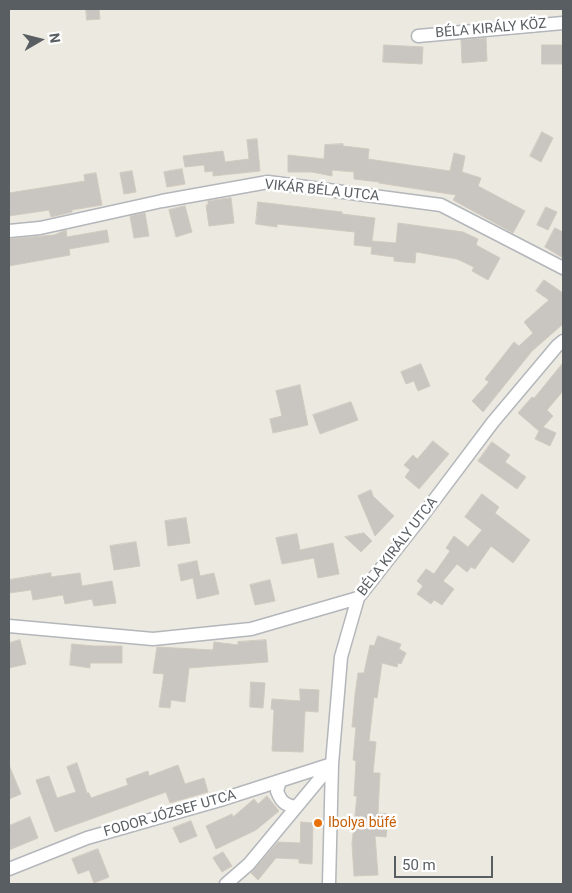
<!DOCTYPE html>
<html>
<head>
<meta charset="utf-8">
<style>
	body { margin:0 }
	#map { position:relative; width:572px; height:893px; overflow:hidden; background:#ece9e0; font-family:Roboto,sans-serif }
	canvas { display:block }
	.frame { position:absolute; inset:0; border:10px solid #595e62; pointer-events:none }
	.north { position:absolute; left:15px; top:15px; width:50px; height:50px; -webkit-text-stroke:4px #fff; paint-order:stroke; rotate:82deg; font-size:14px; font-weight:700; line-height:20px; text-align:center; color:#595e62 }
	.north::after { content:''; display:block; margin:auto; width:18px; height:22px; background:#595e62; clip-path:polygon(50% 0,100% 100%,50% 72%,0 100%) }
	.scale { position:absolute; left:394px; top:856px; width:99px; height:22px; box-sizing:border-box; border:2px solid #595e62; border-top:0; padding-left:6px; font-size:15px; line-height:18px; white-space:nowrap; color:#595e62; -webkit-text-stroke:4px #fff; paint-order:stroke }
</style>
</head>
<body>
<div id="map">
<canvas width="572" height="893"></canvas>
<div class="frame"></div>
<div class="north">N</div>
<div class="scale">50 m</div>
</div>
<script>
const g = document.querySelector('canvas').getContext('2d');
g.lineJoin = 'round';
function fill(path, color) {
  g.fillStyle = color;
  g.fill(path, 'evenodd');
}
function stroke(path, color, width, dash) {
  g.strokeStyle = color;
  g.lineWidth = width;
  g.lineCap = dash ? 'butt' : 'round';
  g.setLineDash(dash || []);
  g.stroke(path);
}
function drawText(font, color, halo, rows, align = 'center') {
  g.font = font + ' Roboto,sans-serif';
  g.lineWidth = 5;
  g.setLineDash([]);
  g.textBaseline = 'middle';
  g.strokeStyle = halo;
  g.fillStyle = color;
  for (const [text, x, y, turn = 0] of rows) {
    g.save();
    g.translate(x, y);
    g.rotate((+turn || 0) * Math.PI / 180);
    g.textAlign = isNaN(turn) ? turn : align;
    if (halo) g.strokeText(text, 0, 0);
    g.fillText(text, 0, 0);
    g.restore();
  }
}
const building = new Path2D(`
	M86 9H99L100 19 87 20Z
	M486 38 487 61 462 63 461 40Z
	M384 45 423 47 422 64 383 62Z
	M542 45H562V64H542Z
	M542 132 553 138 541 162 530 156Z
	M257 139 260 171 213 176V171L205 172 204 165 185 167 183 156 223 151 225 162 249 159 247 140Z
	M343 144V146L369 149 368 159 450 171 454 153 465 156 462 172 481 178 478 186 525 211 513 233 453 200 456 195 379 183V182L354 179V172L332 170V176L312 172H288V155L324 159 325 145Z
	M182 169 185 184 167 187 164 172Z
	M132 171 136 192 124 194 120 173Z
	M96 173 102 205 72 210V212L51 217 49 210 9 216V193L85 181 84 175Z
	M231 198 234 223 209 226 206 205H208V201Z
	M258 202 342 212V214L375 218 372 241 396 243 398 223 463 232 478 239 476 245 500 258 488 280 472 271 474 267 457 259 416 252 415 263 394 261V257L371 254 372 247 354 245 355 232 277 224V227L256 224Z
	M185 206 192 232 176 237 169 210Z
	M546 207 557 212 548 230 537 225Z
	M145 213 149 236 134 238 130 216Z
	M555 228 563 232V258L545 247Z
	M66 230 67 237 107 230 109 242 69 249 70 255 9 266V239L54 235Z
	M544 280 563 293V324L532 351 483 412 472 401 489 382 485 379 514 342 519 346 533 333 524 322 549 300 536 291Z
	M563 363V391L547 410 553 416 543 427 556 433 550 446 535 439 539 431 518 413 532 397 534 398Z
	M421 364 430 386 418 391 414 381 406 384 401 372Z
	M300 385 308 425 273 433 270 419 282 416 276 391Z
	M351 402 358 420 320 434 313 415Z
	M433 441 449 454 419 489 405 477 410 470 404 465 413 455 417 459Z
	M492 442 510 455 505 462 526 477 517 489 478 461Z
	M371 490 373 496 394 516 375 536 358 496Z
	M482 494 499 507 495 513 530 540 513 563 491 546 475 569 471 567 467 572 457 564 443 581 454 589 442 605 434 600 431 604 417 594 423 586 417 581 426 569 434 574 450 551 446 548 454 536 468 547 482 530 465 517Z
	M186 518 190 543 168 546 165 521Z
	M364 533 372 541 361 552 345 537Z
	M297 534 300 550 333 543 339 574 318 578 314 558 282 564 276 538Z
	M136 542 140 566 114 570 110 546Z
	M197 561 200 576 214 573 219 594 197 599 193 578 181 581 178 565Z
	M51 573V577L80 573 82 586 112 581 116 603 94 606 92 599 65 604 63 595 33 600 31 590 9 593V580Z
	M270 580 275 601 255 605 250 585Z
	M378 636 401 644 399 649 406 653 401 664 398 663 397 667 382 663 377 698 374 697 369 741 376 742 373 773H380L378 813 389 814 386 837 375 836 378 875 354 876 352 844 357 796H354L356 761 353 760 356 727H352L355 695 358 673H364L370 645 374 646Z
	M20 640 26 664 9 668V643Z
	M266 640 268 662 189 668 185 702 171 700 170 708 159 707 164 674 153 673 157 647 213 650 214 642 238 645V642Z
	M72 644 94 646H122V663H90V668L70 665Z
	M251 682 265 683 263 708 250 707Z
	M300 689 319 690 318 712 305 711 303 752 272 751 274 710 271 709 272 699 300 701Z
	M77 763 87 793H89L91 798 128 785 126 779 148 771 149 776 178 765 185 784 204 778 208 792 170 803 166 792 55 832 36 780 49 776 57 798 76 792 67 767Z
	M9 765 21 794 9 799Z
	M267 796 279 811 256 830 216 849 206 826 232 814 233 817 254 799 258 804Z
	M30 817 38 838 9 850V826Z
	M191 821 197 836 180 843 173 828Z
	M301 822 313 823 312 864 299 863V859L276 858 258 880 251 873 278 842 300 843Z
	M98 849 109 877 94 883 89 870 78 874 72 859Z
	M223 852 232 866 222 872 213 858Z`);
const minor = new Path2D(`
	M418 36 563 23
	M9 231 40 228 162 201 268 182 441 205 563 268
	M9 626 153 639 251 629 358 598
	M280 781 277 791C281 802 285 805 296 807
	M9 869 87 838 220 800 332 764
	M226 884 249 864 332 764
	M329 884 332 764 341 657 358 598 423 515 493 422 557 346 563 341`);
const markers = [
	[318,823,5,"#e8710a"]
];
const streetNames = [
	["BÉLA KIRÁLY KÖZ",491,29,-5],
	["VIKÁR BÉLA UTCA",322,191,6],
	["BÉLA KIRÁLY UTCA",398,547,-52],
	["FODOR JÓZSEF UTCA",170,814,-16]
];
const foodNames = [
	["Ibolya büfé",328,823]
];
fill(building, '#c9c5c0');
stroke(building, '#d1cabf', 1);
stroke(minor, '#b3b7bb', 15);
stroke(minor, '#fff', 12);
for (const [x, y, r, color] of markers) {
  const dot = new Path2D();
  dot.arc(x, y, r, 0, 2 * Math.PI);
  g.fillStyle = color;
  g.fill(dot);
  stroke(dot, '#fff', 2);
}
drawText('14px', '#595e62', '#fff', streetNames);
drawText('14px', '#c56008', '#fff', foodNames, 'left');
</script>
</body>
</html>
